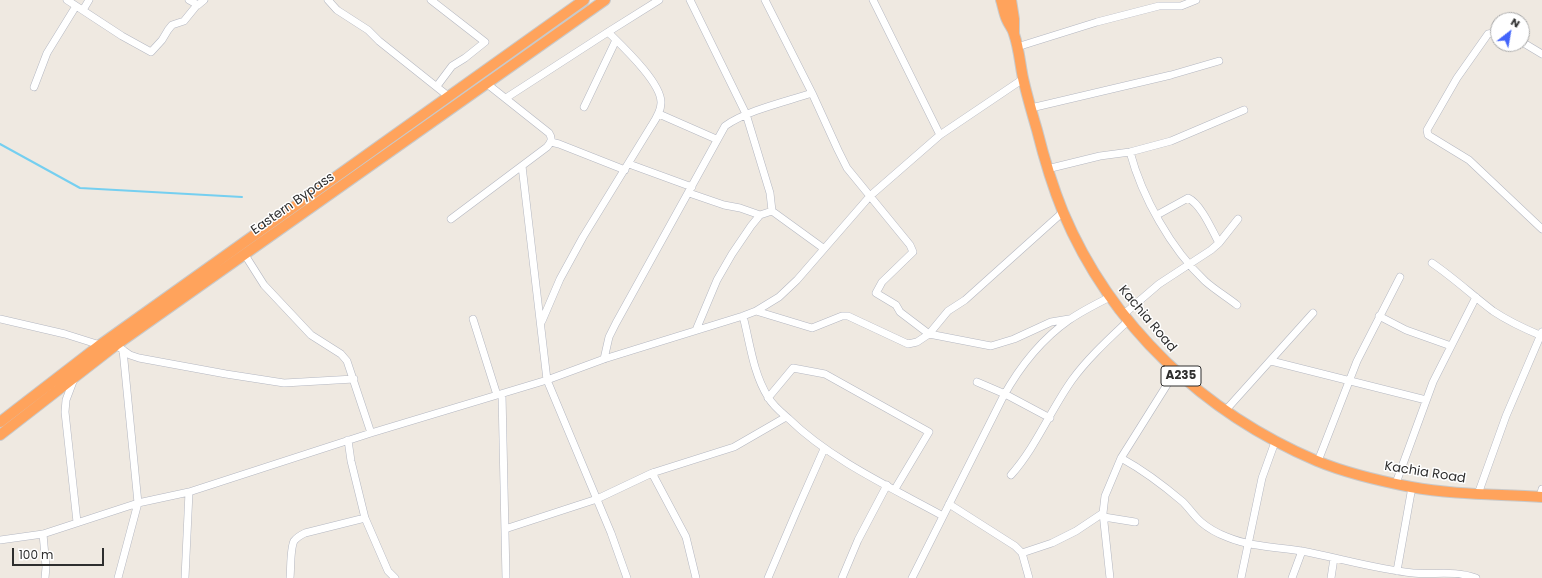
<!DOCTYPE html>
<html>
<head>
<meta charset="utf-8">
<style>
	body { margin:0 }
	#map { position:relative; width:1542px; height:578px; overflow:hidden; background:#efe9e1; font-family:Poppins,sans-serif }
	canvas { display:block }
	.north { position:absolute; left:1490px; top:12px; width:40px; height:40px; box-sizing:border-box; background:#fff; border:1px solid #ababab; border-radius:50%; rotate:31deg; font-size:11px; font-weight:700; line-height:16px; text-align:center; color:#2e2e2e }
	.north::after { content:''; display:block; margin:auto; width:14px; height:18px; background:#4264fb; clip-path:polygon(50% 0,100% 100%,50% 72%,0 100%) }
	.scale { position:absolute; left:12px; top:548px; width:92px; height:18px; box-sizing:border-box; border:2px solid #2e2e2e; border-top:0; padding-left:5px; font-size:12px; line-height:14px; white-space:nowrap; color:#2e2e2e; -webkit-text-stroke:3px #fff; paint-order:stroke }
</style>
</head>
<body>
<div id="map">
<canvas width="1542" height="578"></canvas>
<div class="north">N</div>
<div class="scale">100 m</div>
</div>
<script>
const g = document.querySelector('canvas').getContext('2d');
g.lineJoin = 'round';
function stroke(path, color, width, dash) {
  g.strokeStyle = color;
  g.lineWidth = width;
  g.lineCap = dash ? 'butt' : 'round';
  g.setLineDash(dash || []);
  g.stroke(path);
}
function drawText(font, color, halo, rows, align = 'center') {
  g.font = font + ' Poppins,sans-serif';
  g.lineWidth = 3;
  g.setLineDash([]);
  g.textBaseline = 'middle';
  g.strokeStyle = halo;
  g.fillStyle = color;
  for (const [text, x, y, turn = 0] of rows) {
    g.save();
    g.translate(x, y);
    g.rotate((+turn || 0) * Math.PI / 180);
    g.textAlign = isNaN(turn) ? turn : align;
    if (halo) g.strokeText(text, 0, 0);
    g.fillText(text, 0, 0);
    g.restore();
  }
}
const stream = new Path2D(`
	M0 144 80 188 242 197`);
const minor = new Path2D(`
	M67 0 122 36 151 52 162 40 168 30 172 25 184 21 197 5
	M189 0 198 5 204 0
	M328 0 337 10 368 30 379 41 448 96
	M431 0 485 42 465 58 452 66 437 86
	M690 0 746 114 770 193 772 211 823 248
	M765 0 812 93 838 150 847 168 910 245 913 252 882 282 876 293 896 305 900 312 929 334 948 311 965 300 1063 212
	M873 0 940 135
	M83 10 89 0
	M1498 32 1488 34 1457 78 1427 130 1428 135 1469 160 1542 229
	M1522 42 1542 54
	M1017 47 1097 22 1159 6H1181L1196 0
	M34 87 47 53 76 6
	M506 98 608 32 659 0
	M584 107 616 40
	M1031 108 1171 75 1219 61
	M659 114 716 139
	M551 142 559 144 625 170
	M1130 152C1142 197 1171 249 1205 281 1215 290 1227 297 1237 305
	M629 164 692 187
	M522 166 547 380 611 533 627 578
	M1047 169 1100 156 1130 152 1171 141 1244 110
	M689 193 724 205 740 208 760 215
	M1157 215 1188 198C1201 204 1212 230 1219 243
	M451 219 547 147C551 142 553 139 549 133L486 83
	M245 255 264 285 311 335 341 354 347 361 371 433
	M1432 263C1454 278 1472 295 1493 311 1508 321 1525 329 1542 336
	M756 311 812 328 842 316H848L908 344 917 342 929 334 991 346 1014 339 1051 322 1069 319
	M1124 314 1159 284 1211 250 1219 243 1238 219
	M743 316C750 343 753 373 768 397 773 406 782 413 789 419 831 460 892 488 943 516
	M1379 316 1406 330 1451 346
	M0 319 65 334 100 345
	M473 319 497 395
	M542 321 560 279 583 237 650 128C655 120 661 112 661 103 662 83 622 46 608 32
	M696 330 717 280 732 254 751 226 760 215 772 211
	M116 345 130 355 139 358 226 374 284 383 354 379
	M604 359 609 337 616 323 725 126C748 110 785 102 812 93
	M1271 361 1426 400
	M74 379 66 400 65 412 77 522
	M977 382 1005 394 1050 418
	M502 394 506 578
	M768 398 793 368 825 374 929 432 895 489
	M1225 411 1313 313
	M348 440 351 461 365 518 388 571 395 578
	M1121 458C1143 470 1163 485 1183 502 1189 508 1194 516 1201 522 1208 528 1219 534 1227 537 1251 547 1277 547 1302 551 1339 558 1375 569 1413 573 1434 575 1455 570 1476 578
	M1318 461 1357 361 1400 277
	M652 473 686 537 696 578
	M1011 475C1036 447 1050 411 1072 380 1088 358 1109 339 1129 320
	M1396 483 1433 382 1476 297
	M1478 494 1506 416 1542 332
	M1540 497 1542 489
	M949 504 1015 546 1022 553 1029 578
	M1104 517 1135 522
	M505 529 597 499 652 473 734 447 786 417
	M43 534 46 567 45 578
	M0 540 43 534 138 503 189 492 371 433 547 380 604 359 743 316 756 311 779 297 797 280 870 196 940 135 1023 79
	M1022 553 1052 543 1076 531 1103 513
	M1397 571 1412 487
	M118 578 138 503 123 350
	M185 578 189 492
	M290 578C291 569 290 549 294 541 297 537 301 535 305 533L365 518
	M768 578 797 510 824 449
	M842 578 858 540 887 485
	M912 578 1003 397C1019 368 1042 339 1069 320 1082 311 1096 304 1110 297
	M1110 578 1103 513 1105 496 1121 458 1175 372
	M1241 578 1262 478 1275 442
	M1292 578 1302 551
	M1331 578 1334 558`);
const highway = new Path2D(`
	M1001 0C1003 6 1004 14 1007 20 1009 25 1013 29 1014 34 1019 48 1020 64 1023 78 1027 96 1032 113 1037 130 1044 158 1052 185 1063 212 1111 326 1204 413 1317 461 1346 473 1380 481 1411 487 1455 495 1498 494 1542 497
	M1011 0 1014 19V33
	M0 422 100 345 584 0
	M0 435 116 345 605 0`);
const shields = [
	[1181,376,40]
];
const shieldNames = [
	["A235",1181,376]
];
const streetNames = [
	["Eastern Bypass",293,204,-35],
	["Kachia Road",1147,319,50],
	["Kachia Road",1425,473,9]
];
stroke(stream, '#75cff0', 2);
stroke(minor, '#b4b7c1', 8);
stroke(highway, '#c9c9c9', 12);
stroke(minor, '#fff', 7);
stroke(highway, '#ffa35c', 10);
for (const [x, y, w] of shields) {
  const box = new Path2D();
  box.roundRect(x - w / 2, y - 10, w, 20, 3);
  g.fillStyle = '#fff';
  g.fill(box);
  stroke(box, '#2e2e2e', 1);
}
drawText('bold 12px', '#2e2e2e', null, shieldNames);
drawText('13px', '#2e2e2e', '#fff', streetNames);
</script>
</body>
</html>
